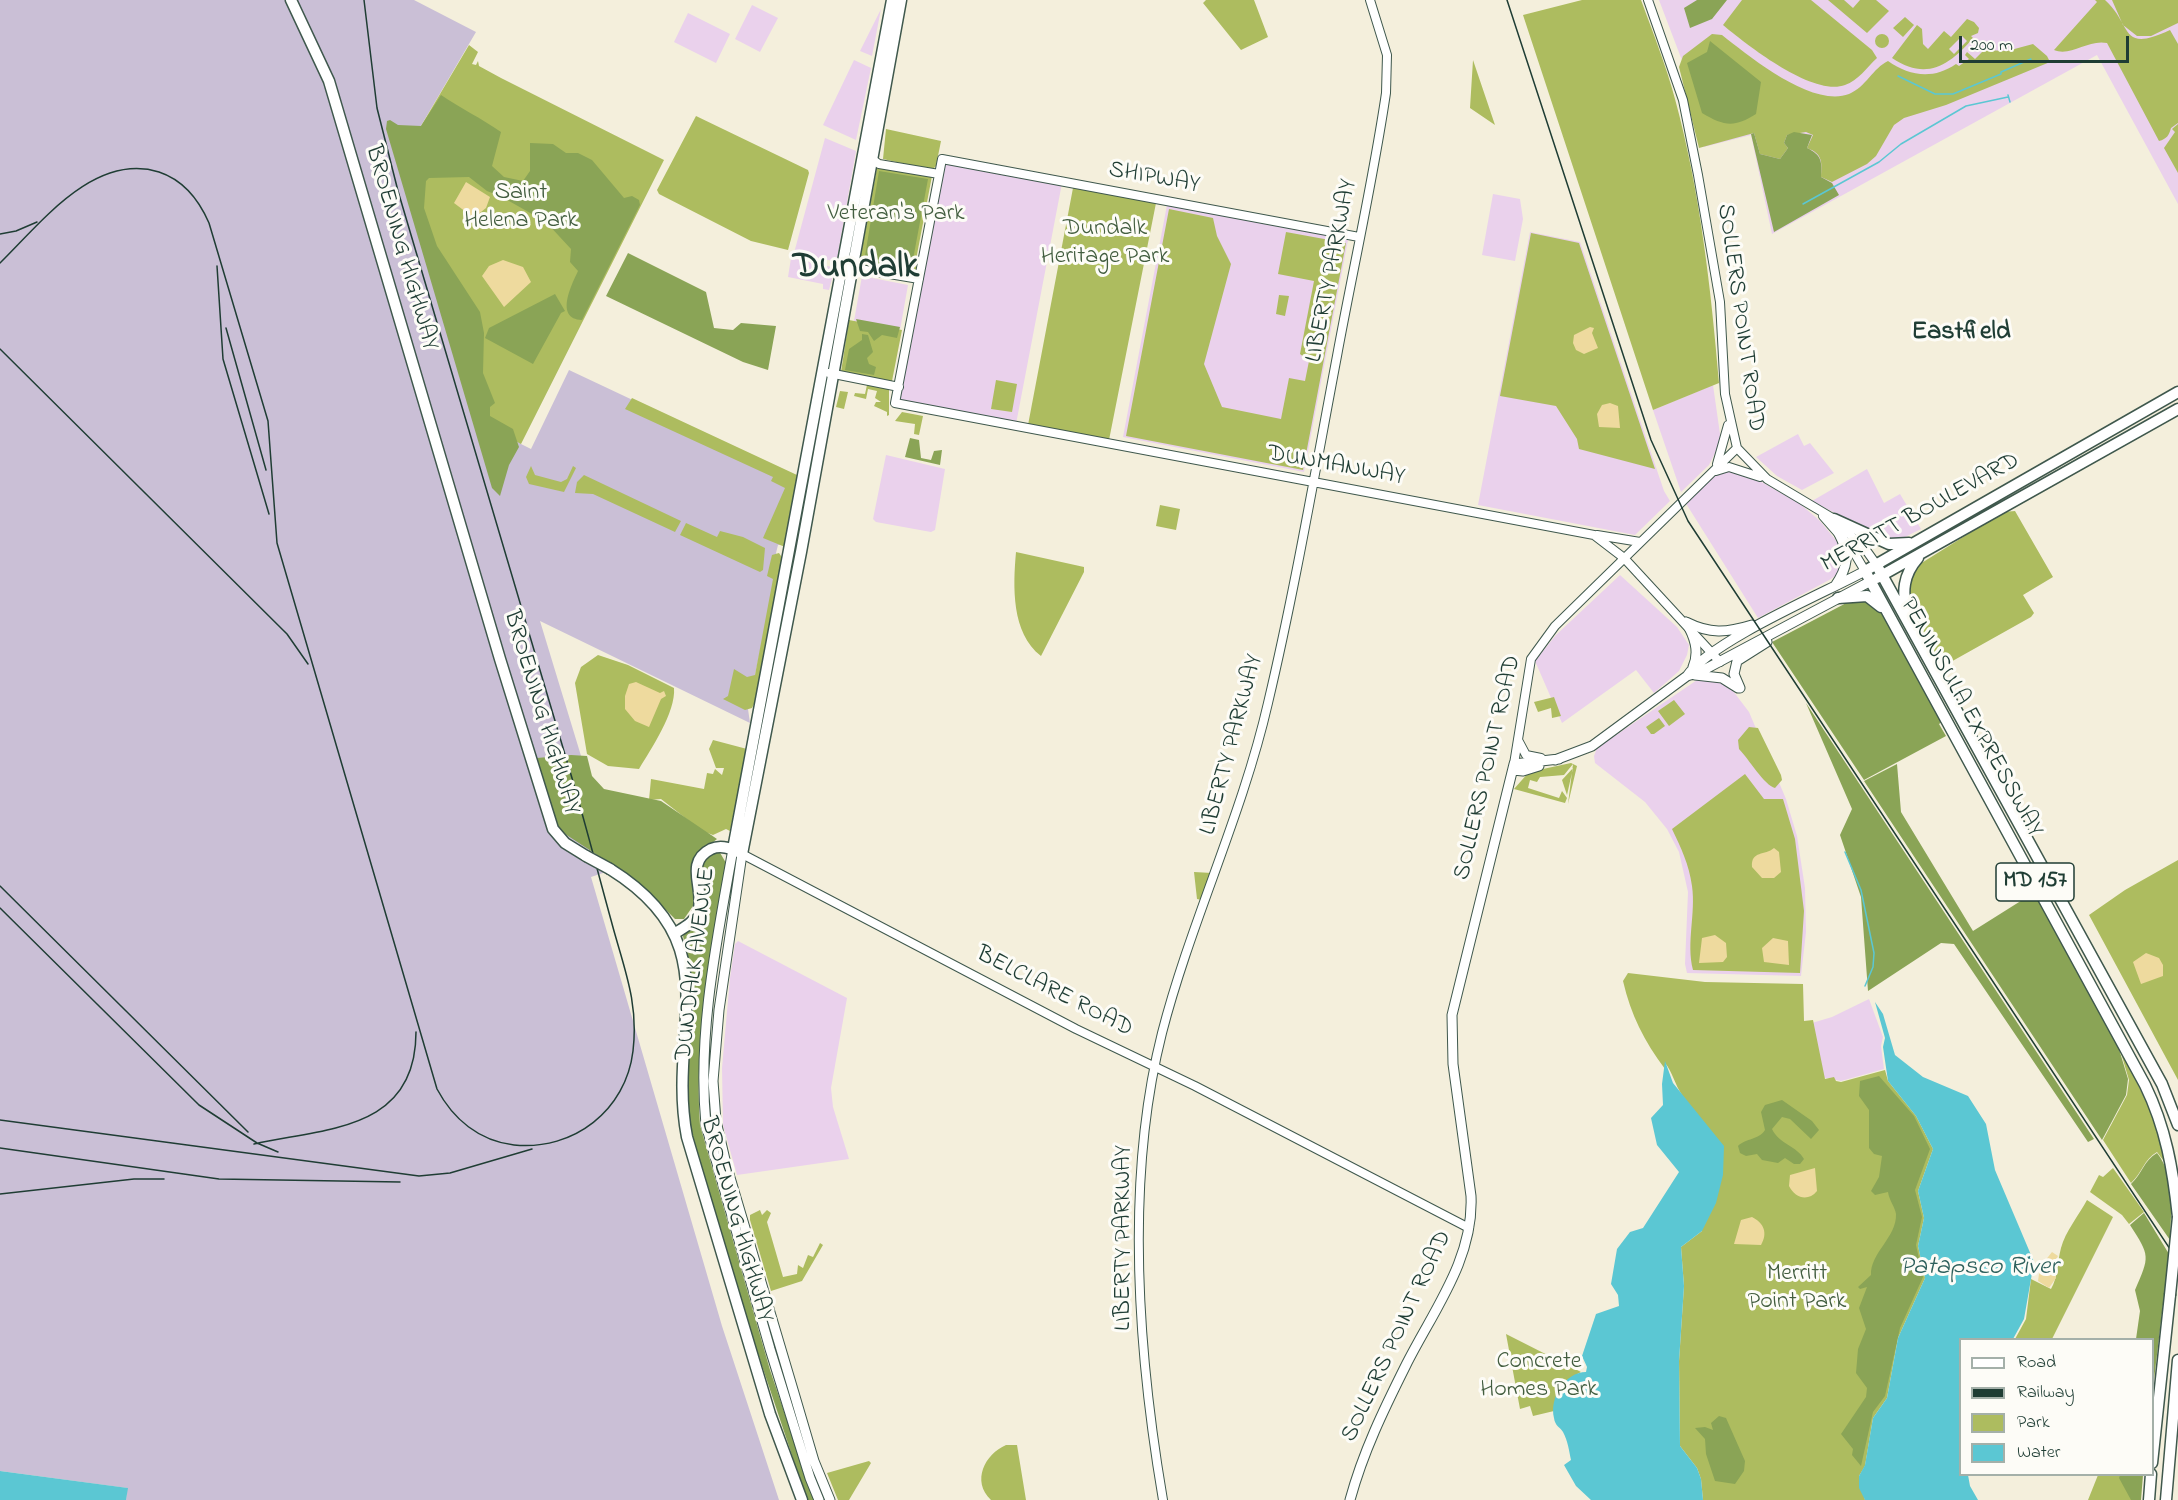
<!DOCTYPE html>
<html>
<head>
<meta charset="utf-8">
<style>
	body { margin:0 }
	#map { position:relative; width:2178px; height:1500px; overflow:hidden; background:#f4efdc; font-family:"Indie Flower",sans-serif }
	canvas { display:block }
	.legend { position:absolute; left:1959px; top:1338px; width:195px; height:138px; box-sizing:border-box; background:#fdfcf7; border:2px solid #a4b0a9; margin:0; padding:8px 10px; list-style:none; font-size:18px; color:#1f3d34 }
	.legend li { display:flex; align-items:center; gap:12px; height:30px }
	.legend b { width:30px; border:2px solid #a4b0a9 }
	.scale { position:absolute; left:1959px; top:36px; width:170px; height:27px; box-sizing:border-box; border:3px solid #1f3d34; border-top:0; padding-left:8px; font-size:18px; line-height:21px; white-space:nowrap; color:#1f3d34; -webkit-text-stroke:4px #fdfcf7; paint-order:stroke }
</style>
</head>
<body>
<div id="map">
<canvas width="2178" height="1500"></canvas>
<ul class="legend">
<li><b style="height:8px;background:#fff"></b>Road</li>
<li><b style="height:8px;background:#1f3d34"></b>Railway</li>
<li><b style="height:16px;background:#adbc5f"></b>Park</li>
<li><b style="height:16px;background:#5bc7d3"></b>Water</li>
</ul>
<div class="scale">200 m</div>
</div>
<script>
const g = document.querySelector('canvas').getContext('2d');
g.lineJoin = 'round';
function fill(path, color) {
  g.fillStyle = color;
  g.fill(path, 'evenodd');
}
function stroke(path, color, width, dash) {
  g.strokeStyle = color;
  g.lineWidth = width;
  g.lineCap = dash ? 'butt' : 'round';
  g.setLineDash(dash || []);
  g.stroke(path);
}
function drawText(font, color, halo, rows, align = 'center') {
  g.font = font + ' "Indie Flower",sans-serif';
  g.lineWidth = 6;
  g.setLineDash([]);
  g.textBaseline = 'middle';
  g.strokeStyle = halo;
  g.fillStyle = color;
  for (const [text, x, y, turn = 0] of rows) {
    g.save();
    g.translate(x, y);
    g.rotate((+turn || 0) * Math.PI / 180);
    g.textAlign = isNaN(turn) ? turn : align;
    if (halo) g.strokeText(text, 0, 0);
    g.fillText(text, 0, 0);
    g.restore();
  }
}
const built = new Path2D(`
	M1659 0H2178V204L2097 55 1772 234 1751 135 1704 147 1686 71Z
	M752 5 778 18 760 52 735 39Z
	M881 9 872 56 860 51Z
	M688 13 730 34 716 63 674 42Z
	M854 60 871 68 856 140 823 125Z
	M825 138 856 151 837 259 833 261 794 253Z
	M945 161 1062 183 1016 424 898 402 910 344H912L911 340Z
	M1493 194 1520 199 1523 219 1515 261 1482 255Z
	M1167 205 1348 240 1304 472 1123 437Z
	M1530 232 1580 242 1664 491 1670 501 1635 535 1478 505Z
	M791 258 832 267 834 271 829 290 823 289V284L788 277Z
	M862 276 908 285 900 330 854 321Z
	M1713 385 1721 441 1709 465 1681 492 1653 410Z
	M1798 434 1804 446 1810 443 1834 473 1802 490 1777 476 1756 457Z
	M886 455 945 469 935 530 931 532 876 522 873 519Z
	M1867 469 1884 503 1900 494 1921 529 1897 541 1886 540 1812 501Z
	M1722 470 1742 471 1799 503 1820 521 1844 550 1842 570 1831 579 1758 618 1685 502Z
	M1620 575 1677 627 1689 645 1687 655 1679 671 1654 693 1636 670 1562 723 1535 661 1556 635Z
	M1700 678 1727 683 1749 712 1786 799 1797 836 1805 888 1806 932 1801 976 1687 973 1685 964 1688 892 1679 852 1667 829 1645 802 1595 763 1594 756 1597 748Z
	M738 941 847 998 831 1088 833 1107 849 1159 737 1175 723 1125 722 1068 730 978 735 944Z
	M1869 999 1883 1037 1881 1046 1884 1069 1841 1081 1821 1077 1812 1023 1832 1017Z`);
const industrial = new Path2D(`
	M0 0H414L476 32 398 165 521 444 531 449 569 370 794 476 783 544 778 545 776 553 779 560 748 709 750 723 540 621 592 792 713 836 591 877 722 1326 779 1500H126L127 1488 0 1471Z`);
const green = new Path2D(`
	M1206 0H1254L1268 37 1241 50 1203 3Z
	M1582 0H1641C1653 33 1666 65 1675 99 1700 191 1711 288 1719 383L1653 410 1523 15Z
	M1742 0H1811L1872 50 1877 58C1867 67 1858 81 1845 85 1813 97 1747 45 1723 25Z
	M1828 0H1844L1853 8 1860 0H1876L1889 11 1867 33Z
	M2095 0H2105C2133 25 2119 54 2170 30L2178 44V123L2171 128C2169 135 2167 139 2159 141L2107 43C2088 39 2071 57 2054 50L2097 2Z
	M2112 0H2178V23L2151 36H2137L2123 25Z
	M1905 17 1914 25 1903 37 1893 28Z
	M1967 19 1974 22 1979 28 1978 33 1971 36 1973 38C1949 66 1926 81 1892 58L1917 25 1922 29 1923 44 1928 49 1944 31 1951 37ZM1962 36 1967 41 1954 54 1949 49Z
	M1712 34 1722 35C1750 57 1812 108 1849 94 1866 87 1873 68 1888 61 1909 76 1933 80 1956 64L1959 66 1969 59 1965 55 1967 52 1975 59 1984 50 2007 51 2033 44 2047 56 2050 62 1946 105 1904 118 1894 125 1876 156 1867 164 1832 182 1821 177C1822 162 1823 154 1807 148L1813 135 1806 132 1787 135 1784 143 1788 148 1780 159 1760 154 1754 133 1699 148 1679 67 1683 56Z
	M1875 41a7 7 0 1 1 14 0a7 7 0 1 1-14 0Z
	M469 45 478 52 472 64 476 65 478 61 479 66 501 78 664 160 521 444 474 418 398 165Z
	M1473 60 1495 125 1470 108Z
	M696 116 808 170 809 173 788 250 751 241 659 194 657 190Z
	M2178 124V173L2164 148 2175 132 2172 129Z
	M886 129 941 141 936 166 932 170 883 159Z
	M880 167 932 176 915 265 918 271 913 275 859 264 877 168Z
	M1073 188 1156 203 1109 440 1028 425Z
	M1169 209 1213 218 1217 236 1231 264 1204 364 1222 407 1281 419 1289 378 1305 381 1309 361 1300 354 1314 281 1278 274 1286 232 1346 243 1303 470 1126 436Z
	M1531 233 1579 243 1655 469 1579 449 1577 439 1556 406 1500 396Z
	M1279 295 1289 296 1285 316 1276 314Z
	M849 320 902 330 892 381 841 372Z
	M996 380 1017 384 1012 412 991 409Z
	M867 385 889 389V415L887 416V412L874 406 876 402H881L875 398 877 391 868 389 866 399 854 396 855 393 865 394Z
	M840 391 848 392 844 409 836 407Z
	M632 398 797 475 785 547 763 538 785 488 771 481 773 477 625 409Z
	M902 412 923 416 919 435 914 434 915 424 895 421Z
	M531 466 535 475 561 482 567 479 573 466 576 468 564 492 529 484 526 477Z
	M584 475 681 521 675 532 593 494 575 493 577 482Z
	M1160 505 1180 509 1176 530 1156 526Z
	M2015 511 2053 577 2023 595 2034 613 2031 617 1940 668 1906 599 1912 569 2003 512Z
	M686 523 717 537 720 531 743 537 765 548 763 570 760 572 680 535Z
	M1016 552 1084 567V572L1041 656C1011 633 1013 586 1016 552Z
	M779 553 785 562 755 702 752 708 745 710 723 699 728 696 734 669 747 677 755 675 773 579 767 576 772 555Z
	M598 655 628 665 674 688C676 712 651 749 639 769L608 766 587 754 575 683 581 667Z
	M1554 697 1561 716 1552 718 1551 708 1538 712 1534 702Z
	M1674 700 1685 714 1669 726 1658 711Z
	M1659 718 1665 726 1654 734H1651L1646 727Z
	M1749 727 1758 728 1781 775 1782 780 1775 788C1765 786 1748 758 1739 749L1738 740Z
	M713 740 747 749 730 831 726 829 713 835 702 831 661 799 649 800 651 779 704 789 707 773 713 774 715 769 722 775 724 768H716L709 749Z
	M1571 763 1577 766 1568 804 1573 764 1564 775 1540 777 1537 782 1530 780 1528 788 1559 798 1562 791 1567 798 1565 803 1514 789 1529 772Z
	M1573 768 1567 795 1562 780Z
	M1745 774 1764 799H1783L1795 839 1804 911 1800 973 1693 970C1686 942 1696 914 1692 886 1689 864 1681 848 1672 829Z
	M2178 860V1080L2089 915 2125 890Z
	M1194 872 1212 873 1202 900 1197 899Z
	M1628 973 1705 982 1803 984 1804 1021 1813 1020 1825 1079 1834 1077 1836 1081 1841 1082 1885 1070 1888 1081 1916 1116 1933 1149 1918 1191 1924 1218 1918 1246 1925 1278 1898 1338 1887 1398 1873 1418 1865 1466 1859 1476 1865 1500H1703L1701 1479 1697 1468 1680 1446 1679 1361 1684 1286 1681 1247 1702 1231 1682 1095C1675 1085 1672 1071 1665 1063V1069C1644 1041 1631 1015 1623 981Z
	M2118 1043 2154 1118 2166 1164 2157 1152C2144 1159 2142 1173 2131 1183L2103 1140 2127 1095 2129 1080Z
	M2113 1168 2144 1212 2129 1224 2122 1215 2090 1192 2099 1175 2103 1177Z
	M2087 1200 2113 1217 2052 1339H2015L2026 1319 2031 1279 2051 1289C2058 1277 2057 1263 2061 1248 2065 1232 2079 1215 2087 1200Z
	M760 1210 762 1215 767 1210 771 1213 767 1222 783 1277 797 1274 798 1265 803 1268 808 1255 813 1257 820 1243 823 1245 802 1281 771 1291 750 1220V1215Z
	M1506 1334 1581 1372C1566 1380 1555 1394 1554 1411L1533 1416 1530 1406 1520 1409Z
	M1006 1445H1017L1026 1500H991C971 1481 985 1454 1006 1445Z
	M869 1461 871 1463 849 1500H838L827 1473Z
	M2098 1475H2142L2139 1500H2088Z`);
const forest = new Path2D(`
	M1697 0H1727L1712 19 1690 28 1684 8Z
	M1710 41 1761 82 1756 114C1734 128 1724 126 1702 113L1687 63 1707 52Z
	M441 95C460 108 481 118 501 132L492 166 504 177 523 181 530 171V143L553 144 566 153H578L592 160 624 198 632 196 639 200 640 205 582 320C554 319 572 284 578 271L570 262 571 249 546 222 502 197 487 191 469 177 429 178 426 181 424 208 437 246 480 312 484 333 483 373 495 403 490 407V416L513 429 519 447 509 465 500 496 492 488 386 129 387 121 390 120 398 125 421 126Z
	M1794 132 1812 135 1807 148C1822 155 1822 162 1821 177L1832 183 1839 195 1774 232 1751 134 1754 133 1760 154 1780 159 1788 148 1784 143 1787 135Z
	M879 171 928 179 911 270 864 262Z
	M628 253 706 292 714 328 733 330 741 323 776 326 768 370 743 362 606 296Z
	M555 294 565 311 561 313 533 364 485 338 489 328Z
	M856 319 900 327 897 338 882 335 874 341 868 332 860 331Z
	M862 334 868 335 873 352 867 358 869 364 876 367 874 375 845 370 849 349 862 340Z
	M910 438 919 440 921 458 931 460 934 451 942 450 940 465 905 457Z
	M1861 598 1880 608 1943 721 1939 724 1946 736 1864 780 1772 642 1852 600Z
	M1806 703 2094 1139 2088 1142 1954 944 1941 943 1868 991 1861 897 1840 835 1852 809Z
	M571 755 587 756 592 776 604 789 661 801 717 839 697 855 695 903 684 919H675L637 881 562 832 554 820 537 758Z
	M1897 764 1901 812 1973 931 2035 892 2116 1039 2128 1079 2126 1095 2102 1140 1864 781Z
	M719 851 726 863C711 950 694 1036 700 1125L770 1370 814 1500H807L742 1306 687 1116 686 1074 693 1015 692 978 683 936 700 916C700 895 696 870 710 853Z
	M1879 1076 1914 1116 1930 1149 1915 1190 1922 1217 1916 1245 1923 1277 1900 1328 1885 1396 1873 1412 1861 1466 1852 1455 1853 1449 1841 1434 1866 1397 1867 1388 1856 1373 1858 1349 1866 1329 1859 1308 1867 1287 1860 1289 1858 1287 1871 1275C1870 1253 1897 1237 1896 1214 1895 1207 1889 1200 1888 1192L1875 1195 1871 1191 1879 1177 1882 1156 1874 1154 1869 1148V1110L1859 1096 1860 1081Z
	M1782 1100 1812 1121 1819 1130 1811 1139 1790 1119 1782 1117 1772 1129C1779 1144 1797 1146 1804 1159L1800 1164H1794L1785 1158 1778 1163 1762 1160 1757 1154 1746 1156 1740 1153 1738 1146C1746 1138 1759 1140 1765 1130L1761 1112 1765 1105Z
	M2157 1153C2176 1177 2171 1211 2170 1240L2131 1184C2142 1174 2144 1160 2157 1153Z
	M2144 1213 2169 1254 2153 1388 2152 1340 2136 1339 2140 1311 2135 1290C2150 1256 2150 1256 2130 1225Z
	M1719 1416 1726 1418 1745 1461 1744 1471 1735 1484 1715 1481 1706 1454 1705 1439 1695 1428 1705 1427 1713 1430 1711 1423Z
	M2120 1475H2143L2141 1500H2131L2119 1478Z`);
const sand = new Path2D(`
	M466 182 490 197 486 208 476 216 470 215 454 203Z
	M503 260 523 267 531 282 504 307 482 276 489 266Z
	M1590 327 1594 328 1592 333 1598 348 1584 354 1576 350 1573 343 1574 335Z
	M1610 403 1618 406 1620 428 1599 427 1597 414 1602 405Z
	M636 682 660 693 664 691 666 696 661 699 649 727 635 721 625 709V696L629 684Z
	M1774 848 1779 852 1781 872 1774 878H1762L1752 867C1751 850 1765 856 1774 848Z
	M1715 935 1726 943 1727 957 1723 962 1699 963 1702 938Z
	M1773 938 1788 941 1789 965 1764 962 1762 948Z
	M2146 953 2159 958 2163 965V976L2141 984 2133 962Z
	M1815 1168 1817 1191C1808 1202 1795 1198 1789 1186L1790 1175Z
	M1752 1217C1764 1223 1768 1233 1761 1245L1734 1244 1741 1220Z
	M2052 1252 2058 1256 2053 1265 2056 1278 2049 1288 2038 1281 2040 1267Z`);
const water = new Path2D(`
	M1875 1002 1883 1014 1895 1055 1923 1077 1968 1096 1986 1124 1995 1170 2034 1262 2024 1319 2013 1339 1960 1340V1474L1968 1475 1970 1486 1978 1500H1865L1859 1488V1476L1865 1465 1873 1418 1887 1398 1898 1338 1925 1278 1918 1246 1924 1218 1918 1191 1933 1149 1916 1116 1888 1081 1883 1047 1885 1038Z
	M1665 1061 1673 1083 1724 1146 1723 1175 1716 1203 1702 1231 1681 1247 1684 1286 1679 1361 1680 1446 1697 1468 1701 1479 1703 1500H1591L1576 1486 1564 1465 1571 1460C1569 1451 1568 1441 1563 1432 1560 1427 1555 1426 1554 1418 1549 1398 1565 1372 1586 1372L1587 1367 1582 1356 1596 1314 1619 1306 1618 1295 1611 1284 1617 1249 1630 1232 1643 1228 1679 1172 1657 1145 1651 1118 1663 1105 1662 1084Z
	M0 1471 128 1488 126 1500H0Z`);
const stream = new Path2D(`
	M2001 74V72L2031 59
	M1898 76 1935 94H1953L2001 74
	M2008 95 2010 102
	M1803 204 1879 162 1901 144 1966 106 2008 97
	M1845 852 1861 890 1874 953 1873 967 1865 986`);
const tertiary = new Path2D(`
	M1648 0 1683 100 1698 175 1720 302 1725 394 1737 448 1767 479 1834 519 1866 550 1876 564
	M869 157 879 164 939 174
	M1359 237 942 159 895 403 1594 535 1624 558 1720 662
	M848 267 919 279
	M829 373 899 387
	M1717 464 1728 425
	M1716 471 1729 467 1760 477
	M1823 516 1852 549 1865 571
	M1597 535 1640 542
	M1518 740 1526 755 1541 758
	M1514 764 1531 659 1555 626 1737 448
	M742 854 1076 1029 1195 1086 1469 1228
	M1163 1500C1138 1353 1125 1179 1162 1033 1191 921 1242 816 1268 703 1295 589 1315 472 1337 356 1353 269 1373 181 1386 93L1387 55 1370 0`);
const secondary = new Path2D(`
	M1835 586C1848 567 1850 555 1839 534
	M1686 622C1710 634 1726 633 1752 625
	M1686 622C1694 636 1700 651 1693 667
	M1695 675 1722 678 1738 688
	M1687 676 1700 672 1871 581
	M1740 688 1734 674 1737 661 1767 642
	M1555 760 1592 746 1687 676C1711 641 1824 593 1865 571
	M1513 770 1523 771 1539 766
	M733 849C717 939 697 1034 706 1125L770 1349 810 1478 819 1500
	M742 854 719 1010 713 1081 716 1121 726 1164 794 1393 814 1461 830 1500
	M1350 1500C1363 1452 1384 1409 1406 1365 1433 1311 1474 1259 1471 1196L1453 1064 1452 1015 1514 764 1559 759`);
const primary = new Path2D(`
	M291 0 329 81 500 659 553 829 565 843 586 856
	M1834 519 1889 544 1909 543
	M1876 564 2162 1084 2178 1125
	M1877 578 2178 409
	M1838 598 1867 596 1881 607
	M1907 613C1902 592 1903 575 1918 558
	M1981 753 1987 756 1999 757
	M733 849 892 0
	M610 869C732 945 666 1028 687 1137L770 1414 802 1500
	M674 934C683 928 694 923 698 913 706 890 683 863 711 849 722 844 733 849 742 854L801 552 901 0
	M2178 1217C2173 1170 2166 1128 2145 1085L1865 571 2178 392
	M2152 1463 2170 1295
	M2149 1500 2151 1474
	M2166 1500 2178 1360`);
const rail = new Path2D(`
	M1507 0 1651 440 1688 521 2178 1261
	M0 234 16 231 37 222
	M0 263C40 224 94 152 159 172 183 180 199 200 209 223L268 421 277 543 437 1089C453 1119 479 1141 514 1145 574 1151 626 1110 633 1051 639 1001 623 966 611 920 597 869 584 818 569 768 512 576 455 384 398 191L377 108 364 0
	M217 266 223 359 269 514
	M226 328 266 470
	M0 349 287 634 308 664
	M0 886 248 1132
	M0 908 199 1105 257 1143 278 1152
	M0 1120 419 1176 450 1173 532 1149
	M254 1144C326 1128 416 1131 416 1032
	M0 1148 219 1179 400 1182
	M0 1194 134 1179H164`);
const primaryBridge = new Path2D(`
	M586 856 610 869
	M2170 1295 2178 1217`);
const shields = [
	[2035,882,78]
];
const shieldNames = [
	["MD 157",2035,882]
];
const streetNames = [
	["SHIPWAY",1154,179,10],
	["BROENING HIGHWAY",400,248,74],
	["LIBERTY PARKWAY",1333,271,-79],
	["SOLLERS POINT ROAD",1739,318,82],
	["DUNMANWAY",1336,467,10],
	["MERRITT BOULEVARD",1921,514,-29],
	["BROENING HIGHWAY",540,713,73],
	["PENINSULA EXPRESSWAY",1970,718,61],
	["LIBERTY PARKWAY",1233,745,-75],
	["SOLLERS POINT ROAD",1489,768,-77],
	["DUNDALK AVENUE",697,964,-83],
	["BELCLARE ROAD",1054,993,27],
	["BROENING HIGHWAY",735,1220,74],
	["LIBERTY PARKWAY",1125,1238,-90],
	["SOLLERS POINT ROAD",1398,1337,-65]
];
const parkNames = [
	["Saint",521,194],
	["Helena Park",521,222],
	["Veteran's Park",896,215],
	["Dundalk",1105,230],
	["Heritage Park",1105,258],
	["Merritt",1797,1275],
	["Point Park",1797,1303],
	["Concrete",1539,1363],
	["Homes Park",1539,1391]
];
const neighbourhoodNames = [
	["Eastfield",1961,334]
];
const waterNames = [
	["Patapsco River",1979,1269]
];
const townNames = [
	["Dundalk",856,270]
];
fill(built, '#ead1ec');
fill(industrial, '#cabfd6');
fill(green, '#adbc5f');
fill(forest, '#8aa456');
fill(sand, '#eeda9e');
fill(water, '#5bc7d3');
stroke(stream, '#5bc7d3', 1.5);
stroke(tertiary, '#3f584d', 10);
stroke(secondary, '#3f584d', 11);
stroke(primary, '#3f584d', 13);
stroke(tertiary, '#fff', 8);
stroke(secondary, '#fff', 9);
stroke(primary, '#fff', 10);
stroke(rail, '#1f3d34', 1.5);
stroke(primaryBridge, '#3f584d', 13, []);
stroke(primaryBridge, '#fff', 10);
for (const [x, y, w] of shields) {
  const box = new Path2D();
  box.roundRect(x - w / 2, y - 19, w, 38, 4.5);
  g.fillStyle = '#fdfcf7';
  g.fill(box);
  stroke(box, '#1f3d34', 1.5);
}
drawText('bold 22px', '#1f3d34', null, shieldNames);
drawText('24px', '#1f3d34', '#fdfcf7', streetNames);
drawText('24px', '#425d3f', '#fdfcf7', parkNames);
drawText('bold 26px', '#1f3d34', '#fdfcf7', neighbourhoodNames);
drawText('italic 26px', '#2e605c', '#fdfcf7', waterNames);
drawText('bold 36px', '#1f3d34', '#fdfcf7', townNames);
</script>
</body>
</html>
